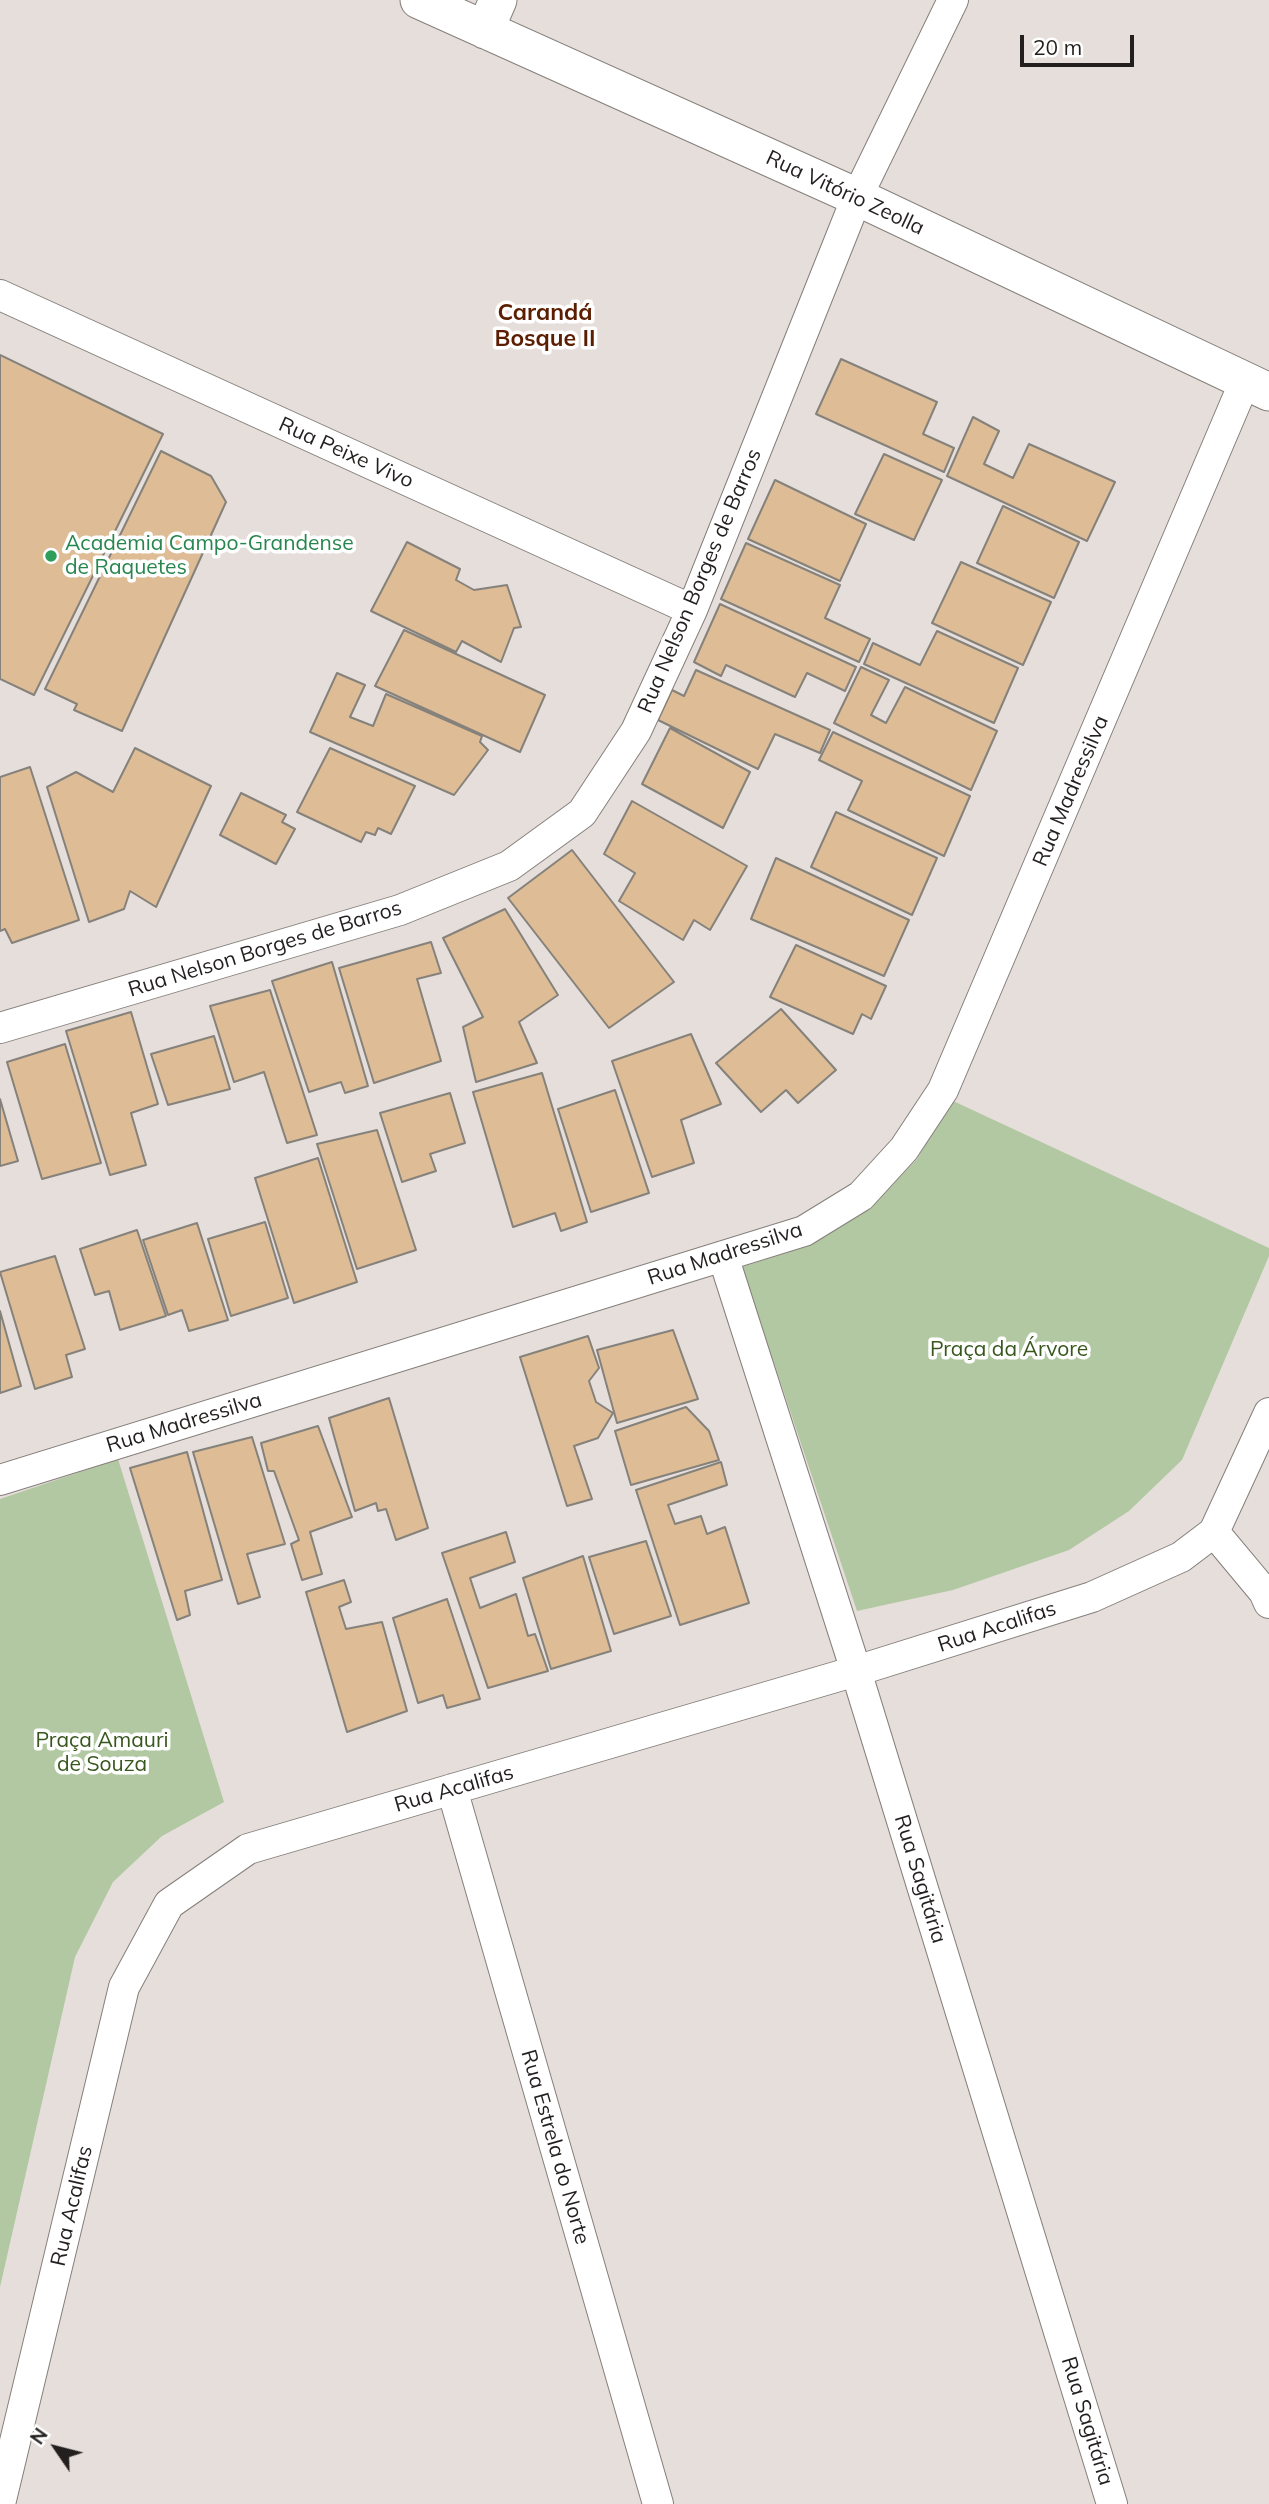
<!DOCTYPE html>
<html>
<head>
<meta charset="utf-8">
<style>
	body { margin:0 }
	#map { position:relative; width:1269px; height:2504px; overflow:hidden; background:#e6deda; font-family:Mulish,sans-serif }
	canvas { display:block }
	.north { position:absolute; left:21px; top:2413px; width:70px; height:70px; -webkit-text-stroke:5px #fff; paint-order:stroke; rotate:305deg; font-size:19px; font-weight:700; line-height:28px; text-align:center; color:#221f1e }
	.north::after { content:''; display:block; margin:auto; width:24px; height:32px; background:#221f1e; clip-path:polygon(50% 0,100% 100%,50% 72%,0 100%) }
	.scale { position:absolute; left:1020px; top:35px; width:114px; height:32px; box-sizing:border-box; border:4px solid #221f1e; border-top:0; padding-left:9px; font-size:21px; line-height:24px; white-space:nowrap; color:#221f1e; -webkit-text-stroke:5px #fff; paint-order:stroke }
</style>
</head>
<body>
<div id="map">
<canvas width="1269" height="2504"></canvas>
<div class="north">N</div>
<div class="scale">20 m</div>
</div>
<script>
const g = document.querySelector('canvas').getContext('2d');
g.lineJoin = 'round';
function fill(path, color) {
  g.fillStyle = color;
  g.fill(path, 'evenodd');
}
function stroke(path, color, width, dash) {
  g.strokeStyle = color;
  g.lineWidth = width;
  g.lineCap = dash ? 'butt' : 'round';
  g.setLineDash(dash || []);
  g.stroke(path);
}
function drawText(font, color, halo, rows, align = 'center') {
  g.font = font + ' Mulish,sans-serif';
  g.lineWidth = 7;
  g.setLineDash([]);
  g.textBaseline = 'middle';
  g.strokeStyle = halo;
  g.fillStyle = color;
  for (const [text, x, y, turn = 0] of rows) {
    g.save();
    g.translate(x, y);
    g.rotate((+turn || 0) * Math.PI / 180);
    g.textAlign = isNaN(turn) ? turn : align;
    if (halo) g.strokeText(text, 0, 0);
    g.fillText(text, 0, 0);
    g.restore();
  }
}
const green = new Path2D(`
	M951 1100 1269 1248V1256L1182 1460 1129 1511 1069 1550 953 1590 857 1611 742 1267 811 1245 869 1208 917 1159Z
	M118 1459 224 1802 162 1836 113 1882 75 1957 0 2287V1499Z`);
const building = new Path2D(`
	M0 355 163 434 34 695 0 679Z
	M841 359 937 402 923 434 954 448 944 472 816 414Z
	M973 417 999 431 984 464 1013 478 1029 444 1115 482 1087 541 947 476Z
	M161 451 211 476 226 502 122 731 74 710 77 704 45 689Z
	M884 454 942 480 914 540 855 514Z
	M775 480 866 524 840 581 748 539Z
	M1003 506 1079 542 1054 598 977 563Z
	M407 542 460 569 456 580 474 590 507 585 521 627 514 628 501 662 462 641 456 652 371 611Z
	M746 543 840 585 825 618 870 639 859 662 721 599Z
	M961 562 1051 602 1023 665 932 623Z
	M720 604 856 667 845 691 807 673 795 697 726 665 721 676 694 662Z
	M404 630 545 695 520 752 375 686Z
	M937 631 1018 668 994 723 864 664 873 643 920 665Z
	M861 667 889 680 871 715 886 723 905 687 997 731 971 790 834 723Z
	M696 670 830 730 820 753 775 734 758 769 658 720 672 690 684 696Z
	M337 673 365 685 350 717 373 726 386 694 482 736 480 742 488 750 454 795 310 732Z
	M670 728 750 772 723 828 642 784Z
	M833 732 970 796 944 856 848 810 862 781 819 760Z
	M135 748 211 786 156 907 130 891 124 909 89 922 47 787 76 772 113 792Z
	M330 748 415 786 391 834 378 828 375 835 366 832 361 842 297 812Z
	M30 767 79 920 12 943 5 929 0 931V777Z
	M241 793 286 815 282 822 295 829 276 864 220 835Z
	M632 801 747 866 710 930 694 920 683 940 619 901 635 873 604 854Z
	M836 812 937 858 912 915 811 867Z
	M572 850 674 982 609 1028 508 898Z
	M776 858 909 920 884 976 751 919Z
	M505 909 558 995 519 1022 537 1063 476 1082 463 1027 483 1017 443 938Z
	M431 942 441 973 417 979 441 1061 374 1083 339 968Z
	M796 945 886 986 871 1019 862 1014 853 1034 770 997Z
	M332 962 368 1086 345 1093 341 1082 309 1092 272 981Z
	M270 990 317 1135 287 1143 264 1072 234 1082 210 1006Z
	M781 1009 836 1070 798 1103 786 1090 761 1112 716 1063Z
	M131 1012 158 1104 131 1113 146 1165 110 1175 66 1031Z
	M691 1034 721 1104 681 1120 694 1163 652 1177 612 1061Z
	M214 1036 230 1089 168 1105 151 1054Z
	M65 1044 101 1163 42 1179 7 1062Z
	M542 1073 587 1222 561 1231 555 1213 513 1227 473 1092Z
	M615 1090 649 1193 591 1212 558 1109Z
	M450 1093 465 1143 430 1154 436 1171 402 1182 380 1113Z
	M0 1099 18 1161 0 1166Z
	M377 1130 416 1250 357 1269 317 1144Z
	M318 1158 357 1282 294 1303 255 1178Z
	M265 1222 288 1298 231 1316 208 1239Z
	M197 1223 228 1320 189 1331 182 1310 168 1315 143 1240Z
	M137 1230 166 1316 120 1330 109 1291 95 1295 80 1249Z
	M55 1256 85 1349 66 1355 72 1377 35 1389 0 1272Z
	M0 1311 21 1386 0 1393Z
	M673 1330 698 1399 617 1423 597 1350Z
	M588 1336 599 1368 589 1381 596 1402 613 1413 598 1438 574 1446 592 1499 567 1506 520 1357Z
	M389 1398 428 1528 396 1540 386 1509 378 1511 376 1503 355 1511 329 1418Z
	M686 1407 709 1431 719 1460 631 1485 615 1431Z
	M318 1426 352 1517 310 1532 322 1574 302 1580 291 1544 299 1540 274 1471H268L261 1443Z
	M252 1437 285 1544 247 1554 260 1597 238 1604 193 1452Z
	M187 1452 222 1580 185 1591 190 1615 177 1620 130 1468Z
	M721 1462 727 1485 668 1505 675 1524 701 1516 707 1534 725 1527 749 1603 680 1625 636 1490Z
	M506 1532 515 1562 470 1578 480 1608 516 1594 528 1636 535 1634 548 1671 488 1688 442 1553Z
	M646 1541 671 1616 614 1634 589 1557Z
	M583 1556 611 1651 551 1669 523 1578Z
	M344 1580 351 1602 339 1607 346 1629 382 1622 407 1711 347 1732 306 1592Z
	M447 1599 480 1699 447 1708 443 1695 418 1703 393 1618Z`);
const minor = new Path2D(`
	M0 295 692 610
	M0 1028 400 910 509 866 582 813 636 731 692 610 857 197 953 0
	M723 1256 856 1671 1112 2504
	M0 1480 804 1231 861 1196 904 1149 943 1090 1245 381
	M1214 1532 1264 1592 1269 1603
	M452 1789 658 2504
	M0 2504 124 1987 169 1904 248 1849 856 1671 1092 1597 1181 1557 1214 1532 1269 1413`);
const tertiary = new Path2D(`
	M419 0 857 197 1269 392
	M485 30 498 0`);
const markers = [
	[51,556,7,"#2e9e5b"]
];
const streetNames = [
	["Rua Vitório Zeolla",845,193,25],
	["Rua Peixe Vivo",346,453,24],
	["Rua Nelson Borges de Barros",700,581,-67],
	["Rua Madressilva",1071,791,-67],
	["Rua Nelson Borges de Barros",265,949,-17],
	["Rua Madressilva",725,1254,-18],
	["Rua Madressilva",184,1423,-17],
	["Rua Acalifas",997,1627,-18],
	["Rua Acalifas",454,1789,-16],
	["Rua Sagitária",920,1879,73],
	["Rua Estrela do Norte",555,2147,74],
	["Rua Acalifas",72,2206,-77],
	["Rua Sagitária",1087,2421,73]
];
const leisureNames = [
	["Academia Campo-Grandense",65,544],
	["de Raquetes",65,568]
];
const parkNames = [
	["Praça da Árvore",1009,1350],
	["Praça Amauri",102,1741],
	["de Souza",102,1765]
];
const neighbourhoodNames = [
	["Carandá",545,313],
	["Bosque II",545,339]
];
fill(green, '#b1c8a2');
fill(building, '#ddbc96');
stroke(building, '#85817b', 2);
stroke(minor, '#857f7b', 32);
stroke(tertiary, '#857f7b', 39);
stroke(minor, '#fff', 30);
stroke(tertiary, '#fff', 37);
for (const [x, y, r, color] of markers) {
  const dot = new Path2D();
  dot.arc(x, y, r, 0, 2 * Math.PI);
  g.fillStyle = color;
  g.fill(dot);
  stroke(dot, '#fff', 2.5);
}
drawText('21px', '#221f1e', '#fff', streetNames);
drawText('21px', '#27864d', '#fff', leisureNames, 'left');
drawText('21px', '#37571c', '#fff', parkNames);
drawText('bold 23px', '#5c1e00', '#fff', neighbourhoodNames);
</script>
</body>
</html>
